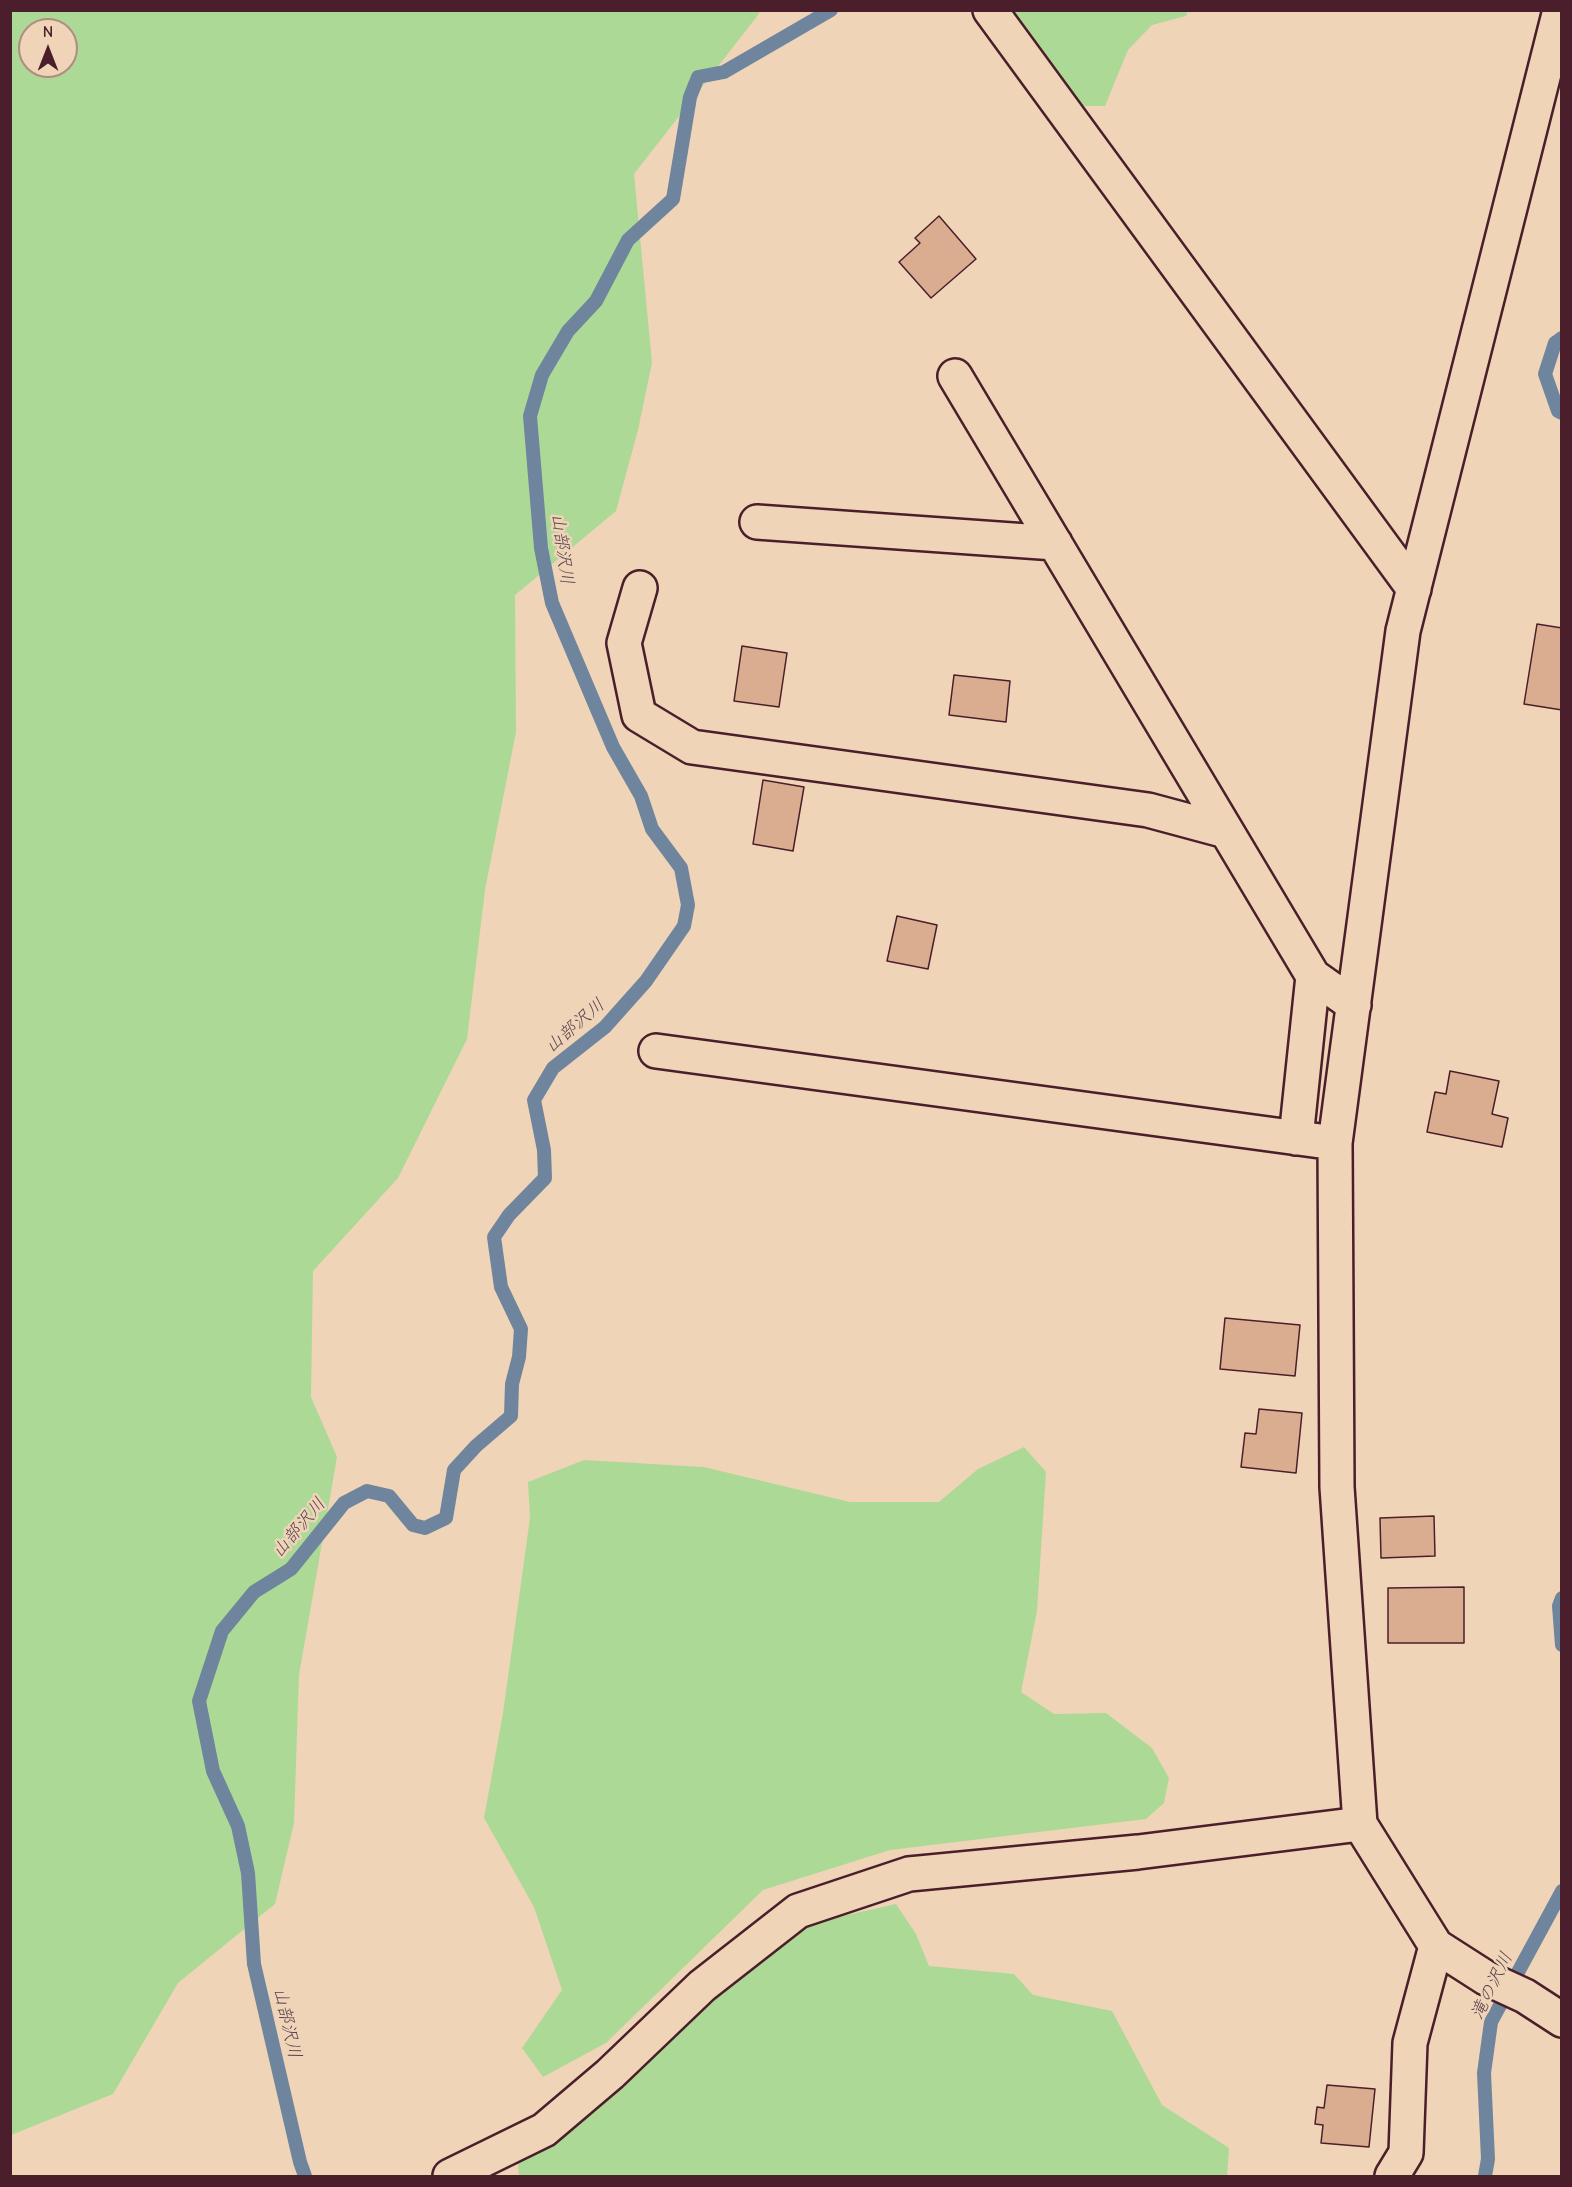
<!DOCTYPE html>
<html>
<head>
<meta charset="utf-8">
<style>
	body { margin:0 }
	#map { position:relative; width:1572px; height:2187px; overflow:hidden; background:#f0d4b7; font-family:"Comic Neue",sans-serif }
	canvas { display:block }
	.frame { position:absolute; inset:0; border:12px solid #4a1f2b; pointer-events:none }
	.north { position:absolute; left:18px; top:18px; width:60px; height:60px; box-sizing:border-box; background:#f0d4b7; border:2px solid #ae8c7f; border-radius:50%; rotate:0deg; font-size:16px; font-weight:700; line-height:24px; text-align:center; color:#4a1f2b }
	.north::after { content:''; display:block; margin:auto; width:21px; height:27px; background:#4a1f2b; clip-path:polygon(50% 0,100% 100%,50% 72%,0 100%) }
</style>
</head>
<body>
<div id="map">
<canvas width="1572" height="2187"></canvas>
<div class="frame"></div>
<div class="north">N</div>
</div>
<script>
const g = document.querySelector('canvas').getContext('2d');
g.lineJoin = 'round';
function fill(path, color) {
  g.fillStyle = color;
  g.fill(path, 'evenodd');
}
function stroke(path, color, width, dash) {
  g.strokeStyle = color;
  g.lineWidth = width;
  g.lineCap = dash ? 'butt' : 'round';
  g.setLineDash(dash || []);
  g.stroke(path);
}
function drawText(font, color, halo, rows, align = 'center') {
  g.font = font + ' "Comic Neue","Klee One",sans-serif';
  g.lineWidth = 5;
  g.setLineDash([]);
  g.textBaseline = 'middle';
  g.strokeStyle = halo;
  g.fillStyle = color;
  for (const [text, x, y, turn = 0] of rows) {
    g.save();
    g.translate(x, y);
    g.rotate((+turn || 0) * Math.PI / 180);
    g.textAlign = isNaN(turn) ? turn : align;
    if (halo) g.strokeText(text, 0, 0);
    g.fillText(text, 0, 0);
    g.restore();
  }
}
const green = new Path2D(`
	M11 10 760 11 758 15 634 174 652 363 638 430 616 511 515 595 516 732 485 890 467 1039 398 1178 313 1271 311 1397 337 1457 299 1675 294 1823 275 1904 178 1983 113 2094 11 2135ZM30 30H66V66H30Z
	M1014 11H1188L1186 16 1152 25 1128 50 1105 106H1060L1012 24Z
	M1024 1447 1046 1472 1037 1611 1021 1692 1054 1714 1106 1713 1152 1748 1169 1778 1164 1803 1146 1819 890 1850 763 1890 606 2043 543 2077 522 2048 562 1990 534 1907 484 1818 503 1713 530 1518 528 1482 584 1460 704 1467 850 1502H939L978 1469Z
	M896 1904 916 1934 929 1966 1014 1974 1033 1995 1112 2011 1162 2105 1229 2148 1227 2176H519L518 2163 626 2078 701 2007 798 1926Z`);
const stream = new Path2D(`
	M1562 338 1555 343 1545 374 1558 411 1562 413
	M1562 1598 1559 1606 1562 1645
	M305 2176 300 2162 254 1964 248 1873 238 1826 213 1771 199 1701 222 1631 254 1592 291 1569 344 1503 367 1491 389 1496 413 1525 425 1528 446 1518 454 1470 476 1446 511 1416 512 1384 519 1357 521 1329 501 1287 494 1237 509 1215 545 1178 544 1150 534 1100 553 1068 605 1027 646 981 684 926 688 905 681 868 652 829 641 796 613 747 552 603 541 548 530 416 542 375 568 331 596 301 628 240 673 199 690 97 698 77 724 72 831 10
	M1485 2176 1488 2159 1484 2073 1491 2022 1562 1891`);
const building = new Path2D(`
	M939 216 976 259 931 298 899 262 920 243 915 238Z
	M1537 624 1562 628V710L1524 704Z
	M742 646 787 653 779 707 734 701Z
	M954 675 1010 681 1006 722 949 715Z
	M763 780 804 787 793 851 753 844Z
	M897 916 937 925 928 969 887 961Z
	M1450 1071 1499 1081 1492 1114 1508 1118 1502 1147 1427 1132 1435 1092 1446 1094Z
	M1225 1318 1300 1325 1295 1376 1220 1369Z
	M1259 1409 1302 1413 1296 1473 1241 1467 1245 1433 1256 1434Z
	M1434 1516 1435 1556 1381 1558 1380 1518Z
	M1464 1587V1643H1388V1588Z
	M1327 2085 1375 2089 1369 2147 1321 2143 1323 2125 1315 2124 1317 2107 1324 2108Z`);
const minor = new Path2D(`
	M990 10 1414 589
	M1560 10 1403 631 1335 1143 1337 1487 1360 1824 1436 1946 1486 1978 1525 1996 1562 2020
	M955 376 1313 976 1354 1005
	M757 522 1055 543
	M640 588 624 643 639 715 692 747 1148 810 1226 831
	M656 1051 1335 1143
	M1296 1138 1313 976
	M450 2176 544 2130 610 2074 702 1986 798 1911 909 1874 1138 1852 1360 1824
	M1392 2176 1406 2153 1410 2043 1436 1946`);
const waterNames = [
	["山部沢川",562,549,82],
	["山部沢川",575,1026,-41],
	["山部沢川",299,1528,-50],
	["滝の沢川",1492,1986,-64],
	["山部沢川",287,2023,77]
];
fill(green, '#add997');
stroke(stream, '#6f859d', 14);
fill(building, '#daad91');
stroke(building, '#4a1f2b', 1.5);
stroke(minor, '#4a1f2b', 38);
stroke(minor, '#f0d4b7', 33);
drawText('italic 18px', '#564151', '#f0d4b7', waterNames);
</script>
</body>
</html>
